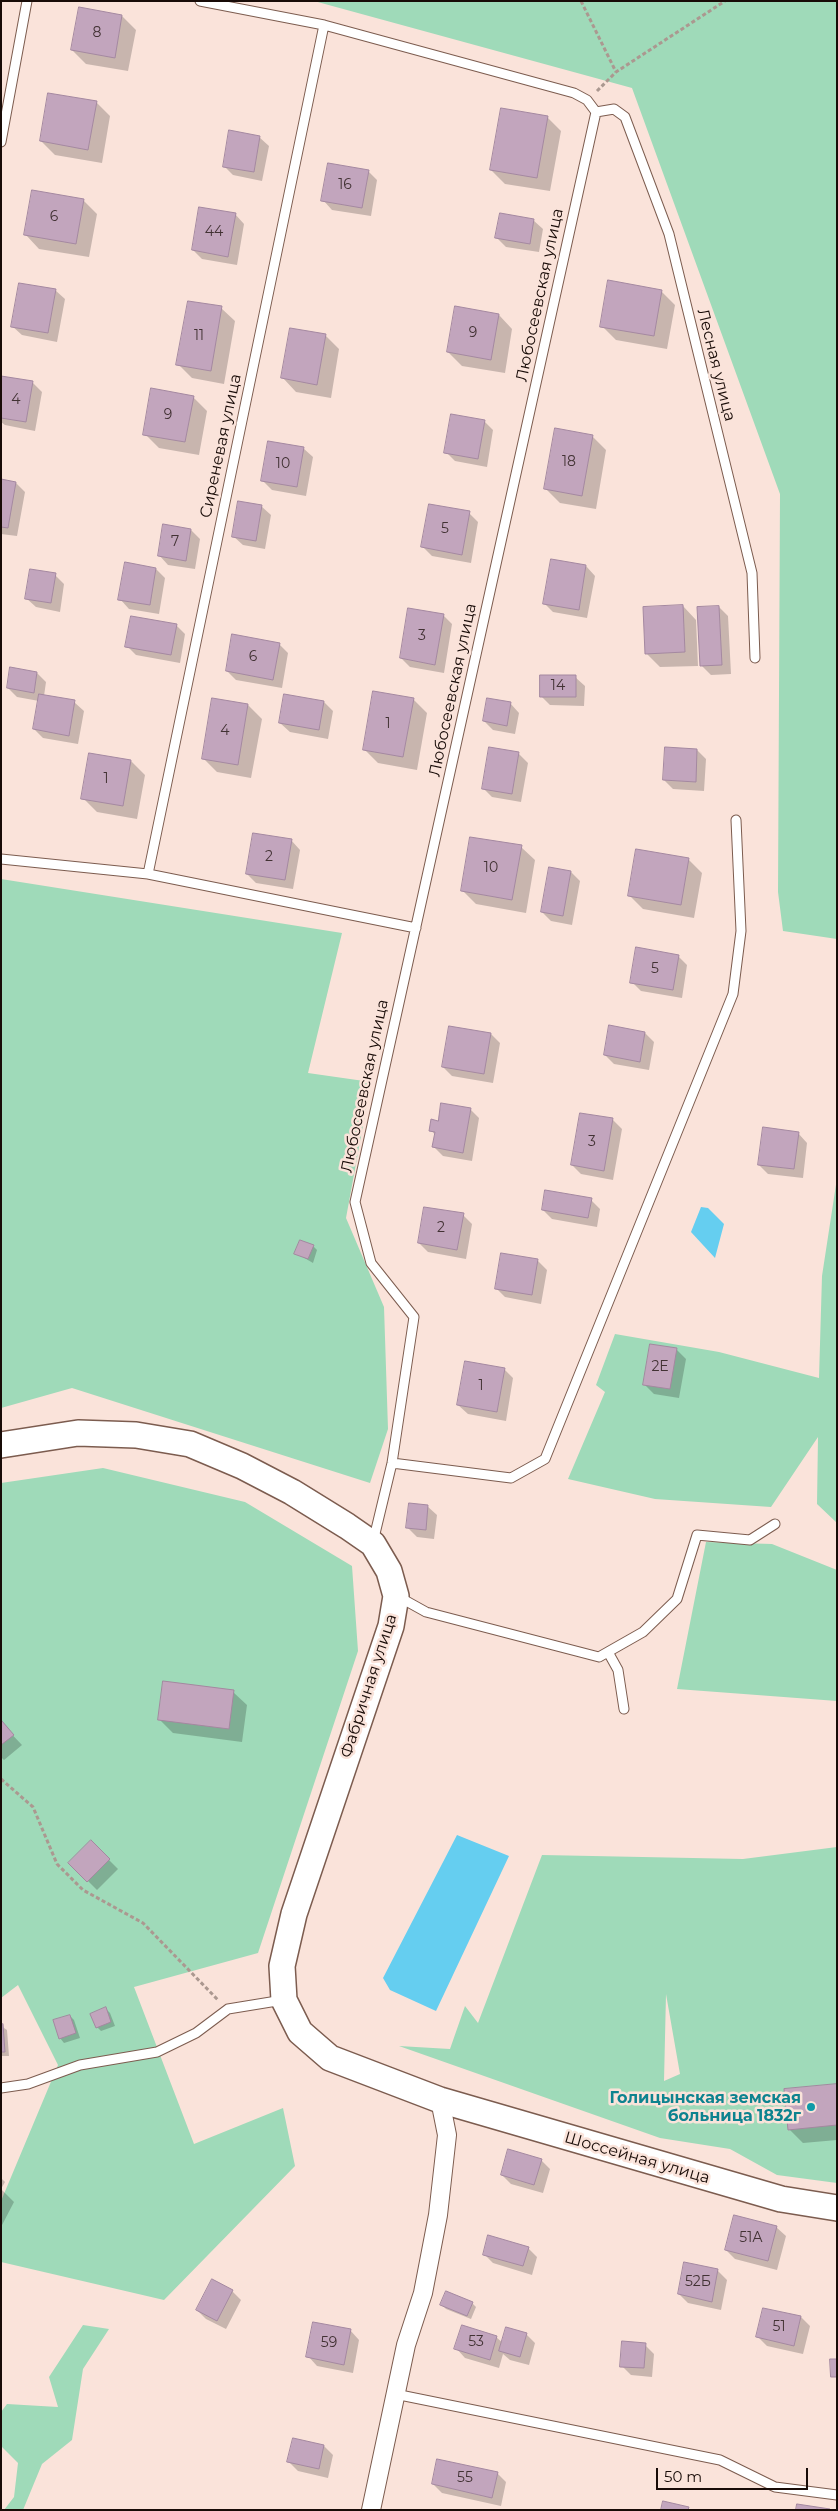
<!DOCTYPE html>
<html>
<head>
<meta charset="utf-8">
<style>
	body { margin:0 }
	#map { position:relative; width:838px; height:2511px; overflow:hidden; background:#fae3da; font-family:Montserrat,sans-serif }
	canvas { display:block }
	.frame { position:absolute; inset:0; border:2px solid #180b07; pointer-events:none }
	.scale { position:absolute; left:656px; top:2468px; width:152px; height:22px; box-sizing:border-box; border:2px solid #180b07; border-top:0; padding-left:6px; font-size:15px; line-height:18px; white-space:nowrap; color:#180b07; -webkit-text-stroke:4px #fae3da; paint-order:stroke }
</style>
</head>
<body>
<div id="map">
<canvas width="838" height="2511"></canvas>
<div class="frame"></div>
<div class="scale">50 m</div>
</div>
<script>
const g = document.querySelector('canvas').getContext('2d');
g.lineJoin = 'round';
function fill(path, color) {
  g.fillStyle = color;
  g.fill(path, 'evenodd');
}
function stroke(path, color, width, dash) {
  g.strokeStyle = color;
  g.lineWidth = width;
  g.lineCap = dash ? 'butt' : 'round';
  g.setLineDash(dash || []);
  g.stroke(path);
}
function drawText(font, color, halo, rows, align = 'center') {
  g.font = font + ' Montserrat,sans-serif';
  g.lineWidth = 5;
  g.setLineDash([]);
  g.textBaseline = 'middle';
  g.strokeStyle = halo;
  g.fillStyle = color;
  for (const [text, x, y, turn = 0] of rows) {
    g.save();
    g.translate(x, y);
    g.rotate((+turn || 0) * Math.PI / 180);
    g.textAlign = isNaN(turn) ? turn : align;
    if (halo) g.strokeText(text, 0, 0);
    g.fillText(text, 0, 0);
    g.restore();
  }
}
const green = new Path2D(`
	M314 1H837V939L783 931 778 892 780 494 632 88Z
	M1 879 342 933 308 1073 371 1082 346 1218 384 1307 388 1429 370 1483 72 1388 1 1408Z
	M837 1178V1523L817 1504 818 1437 771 1507 655 1499 568 1479 605 1392 596 1385 615 1334 719 1352 819 1378 822 1276Z
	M103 1468 245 1502 352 1566 358 1651 258 1953 134 1987 194 2144 283 2108 295 2166 164 2300 1 2262V2201L58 2065 18 1985 1 1998V1483Z
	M706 1542 772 1544 837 1570V1701L677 1689Z
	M837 1847V2183L777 2175 730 2149 660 2138 399 2046 450 2049 465 2006 478 2023 542 1855 743 1859ZM666 1994 680 2074 664 2081Z
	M83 2325 109 2329 83 2369 72 2440 42 2464 23 2510H4L14 2497 18 2463 1 2446V2412L7 2404 58 2407 49 2377Z`);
const water = new Path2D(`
	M701 1207 708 1208 724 1224 715 1258 691 1232Z
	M457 1835 509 1856 436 2011 390 1990 383 1978Z`);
const shadow = new Path2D(`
	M122 16 136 30 128 71 86 64 72 50Z
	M96 102 110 116 102 163 55 155 41 141Z
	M547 117 561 131 550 191 505 184 491 170Z
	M259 137 269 146 262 181 233 175 224 166Z
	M368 171 377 180 371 216 332 210 323 200Z
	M83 200 97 214 89 257 39 249 26 235Z
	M235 214 244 224 237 265 202 259 193 250Z
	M533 220 543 229 539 252 506 247 497 238Z
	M55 290 65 299 57 342 22 335 12 326Z
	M661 291 675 305 667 349 616 340 602 326Z
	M221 308 235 321 224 384 192 378 178 364Z
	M499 315 512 329 505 373 462 366 448 352Z
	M325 335 339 349 331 398 296 392 283 378Z
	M33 383 42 392 35 431 5 425 1 422V385Z
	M193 397 207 411 199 455 159 448 145 434Z
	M484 421 493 430 487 467 455 461 446 452Z
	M592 436 606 450 596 509 560 503 546 489Z
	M303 448 313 457 306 496 272 490 263 481Z
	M1 480 16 483 25 492 17 536 1 534Z
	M261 506 271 515 265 549 243 545 233 536Z
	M469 513 478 522 471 563 432 556 423 547Z
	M191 530 200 539 195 569 168 565 159 555Z
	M586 566 595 576 587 618 553 612 544 603Z
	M156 569 165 578 159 614 129 609 120 599Z
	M55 575 64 584 60 612 36 607 26 598Z
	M683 606 696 620 698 666 660 667 647 654Z
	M719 607 728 616 731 674 711 675 702 666Z
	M443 615 452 624 444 673 410 667 401 658Z
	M176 625 185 634 180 663 136 655 127 646Z
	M279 644 288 653 282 688 236 680 227 671Z
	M37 673 46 682 44 696 74 702 84 711 78 744 43 738 34 729 39 701 17 697 8 688Z
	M575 677 585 686 584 706 550 705 541 696Z
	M213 699 248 705 262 719 251 778 217 772 203 758Z
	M413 699 427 713 417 770 378 763 364 749Z
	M324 702 333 711 328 739 290 732 280 723Z
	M510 703 519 713 515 734 493 730 484 721Z
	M697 750 706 759 704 791 673 789 664 780Z
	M519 754 528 763 521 802 492 797 483 788Z
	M131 761 145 775 137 819 97 812 83 798Z
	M291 840 300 850 293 889 256 883 247 874Z
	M521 847 535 860 526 913 476 904 462 890Z
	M688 859 702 873 694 918 643 909 629 895Z
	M571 872 580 881 572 925 551 921 542 912Z
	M678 956 687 965 682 998 641 991 632 982Z
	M610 1027 645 1033 654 1042 649 1070 614 1064 605 1055Z
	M491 1034 500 1043 493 1083 452 1076 443 1067Z
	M470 1109 479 1118 472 1161 443 1156 434 1147 436 1136 431 1130 439 1122Z
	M581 1114 613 1120 622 1129 613 1180 581 1174 572 1165Z
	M798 1133 807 1143 803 1178 768 1174 759 1165Z
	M591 1200 600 1209 597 1227 552 1219 543 1210Z
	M463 1215 472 1224 466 1259 428 1252 419 1243Z
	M313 1246 317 1250 313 1263 296 1253Z
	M502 1254 538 1261 547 1270 541 1304 505 1297 496 1288Z
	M651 1345 677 1350 686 1359 679 1398 654 1394 644 1384Z
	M504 1369 513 1378 506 1421 468 1414 458 1405Z
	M427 1506 437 1515 434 1539 417 1537 408 1528Z
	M233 1692 247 1705 242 1742 173 1733 159 1719Z
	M1 1723 22 1745 4 1760 1 1757Z
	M91 1842 118 1869 97 1890 70 1863Z
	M106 2009 110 2013 115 2026 101 2031 97 2027Z
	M70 2016 74 2020 80 2038 64 2043 60 2038Z
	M1 2026 7 2030 9 2056H1Z
	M837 2085V2140L803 2143 789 2129Z
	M541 2160 550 2169 543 2193 511 2184 502 2175Z
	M1 2178 5 2182 1 2189 14 2202 1 2227Z
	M776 2227 786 2236 777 2270 735 2259 726 2250Z
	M528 2248 537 2257 532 2275 493 2263 484 2254Z
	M685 2264 718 2271 727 2280 721 2310 688 2303 679 2294Z
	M232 2291 241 2300 226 2329 206 2319 197 2310Z
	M472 2303 476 2307 471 2319 446 2309 442 2305Z
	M801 2317 810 2326 803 2354 767 2346 758 2337Z
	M350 2330 359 2340 353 2373 317 2366 308 2356Z
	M526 2334 535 2343 529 2365 510 2360 503 2354 499 2368 465 2358 456 2348 496 2337 503 2343Z
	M645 2345 654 2354 652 2377 631 2375 622 2366Z
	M294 2439 324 2446 333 2455 328 2478 298 2471 289 2462Z
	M497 2473 506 2482 501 2506 442 2493 433 2484Z`);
const building = new Path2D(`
	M79 7 122 15 115 58 71 50Z
	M48 93 97 101 88 150 40 141Z
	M501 108 548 116 537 178 490 170Z
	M229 130 260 136 254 172 223 167Z
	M328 163 369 170 362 208 321 201Z
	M32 190 84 199 76 244 24 235Z
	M199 207 236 213 228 257 192 250Z
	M500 213 534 219 530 244 495 238Z
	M608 280 662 290 654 336 600 327Z
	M19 283 56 289 48 333 11 327Z
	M188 301 222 306 211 371 176 365Z
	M455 306 499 314 491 360 447 352Z
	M290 328 326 334 317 385 281 378Z
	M1 376 33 381 26 422 1 418Z
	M151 388 194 396 185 442 143 435Z
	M451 414 485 420 478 459 444 453Z
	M555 428 593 435 582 496 544 489Z
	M268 441 304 447 297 487 261 481Z
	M1 479 16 482 8 528 1 527Z
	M238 501 262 505 256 541 232 537Z
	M429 504 470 511 462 555 421 547Z
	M163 524 191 529 186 561 158 556Z
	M551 559 586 565 579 610 543 604Z
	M125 562 156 568 150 605 118 600Z
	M30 569 56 573 51 603 25 599Z
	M683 605 685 652 645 654 643 607Z
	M719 606 722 665 700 666 697 607Z
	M408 608 444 614 435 665 400 658Z
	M131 616 177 624 171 655 125 647Z
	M232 634 280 643 273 680 226 671Z
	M10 667 37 672 34 693 7 688Z
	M540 675H576V697H540Z
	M373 691 414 698 403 757 363 750Z
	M39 694 75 700 69 736 33 729Z
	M284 694 324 701 319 730 279 723Z
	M212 698 248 704 238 765 202 759Z
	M487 698 511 702 507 726 483 721Z
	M489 747 519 752 512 794 482 789Z
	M665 747 697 749 696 782 663 780Z
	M89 753 131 760 123 806 81 799Z
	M253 833 292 839 285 880 246 874Z
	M470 837 522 845 512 900 461 891Z
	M636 849 689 858 681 905 628 896Z
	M549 867 571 871 563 916 541 912Z
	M636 947 679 955 673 990 630 983Z
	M609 1025 645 1032 640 1062 604 1055Z
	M449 1026 491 1033 484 1074 442 1067Z
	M441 1103 471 1108 463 1153 432 1147 435 1132 429 1131 431 1119 438 1121Z
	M580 1113 613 1118 604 1171 571 1165Z
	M763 1127 799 1132 794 1169 758 1165Z
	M545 1190 592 1198 588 1218 542 1210Z
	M424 1207 464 1213 457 1250 418 1243Z
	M300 1240 314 1245 308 1259 294 1254Z
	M501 1253 538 1259 532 1295 495 1289Z
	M650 1344 677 1348 670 1389 643 1385Z
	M465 1361 505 1368 497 1412 457 1405Z
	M409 1503 428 1505 426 1530 406 1528Z
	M163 1681 234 1690 229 1729 158 1720Z
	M2 1721 14 1735 1 1745V1722Z
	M91 1840 110 1859 87 1882 68 1863Z
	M106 2007 111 2022 96 2028 90 2014Z
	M70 2015 76 2033 59 2039 53 2020Z
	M3 2024 5 2052H1V2025Z
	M837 2084V2125L788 2130 784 2089Z
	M508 2149 542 2159 534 2185 501 2175Z
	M734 2215 777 2226 768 2261 725 2250Z
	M488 2235 529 2247 523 2266 483 2255Z
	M684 2262 718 2269 712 2302 678 2294Z
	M212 2279 233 2290 217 2321 196 2310Z
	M446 2291 473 2302 467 2316 440 2305Z
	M763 2308 801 2316 794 2346 756 2337Z
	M313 2322 351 2329 344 2365 306 2357Z
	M462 2325 497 2336 490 2360 454 2349Z
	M506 2327 527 2333 520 2357 499 2351Z
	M622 2341 646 2343 644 2368 620 2367Z
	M830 2359H837V2377H831Z
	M293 2438 324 2445 319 2469 287 2462Z
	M437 2459 498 2472 492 2498 432 2484Z
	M663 2501 689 2507 688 2510H661Z
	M797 2504 830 2509V2510H796Z`);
const path = new Path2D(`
	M581 1 616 72
	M597 91 616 72 725 1
	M1 1779 33 1807 57 1864 83 1890 143 1923 218 2000`);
const lane = new Path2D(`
	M200 1 324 25 574 93 587 100 596 112 355 1202 371 1263 414 1317 392 1463 373 1542
	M596 112 614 109 625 117 669 234 752 573 755 658
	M1 142 27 1
	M1 859 148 874 416 928
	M148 874 324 25
	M392 1463 511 1478 545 1459 733 994 741 931 736 820
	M399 1597 426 1612 599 1657 643 1632 677 1599 697 1535 750 1540 775 1524
	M608 1652 618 1670 624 1709
	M1 2088 28 2084 80 2065 157 2052 196 2033 228 2009 283 2000
	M395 2394 720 2460 775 2487 837 2495`);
const street = new Path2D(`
	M371 2510 406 2345 423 2293 438 2215 447 2135 440 2100`);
const secondary = new Path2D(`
	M1 1445 78 1433 136 1435 190 1444 242 1466 292 1492 347 1526 373 1544 389 1571 396 1596 391 1626 294 1914 282 1966 284 2000 300 2032 330 2058 440 2100 781 2199 837 2208`);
const markers = [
	[811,2107,5,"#0f9aa8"]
];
const numberNames = [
	["8",97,33],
	["16",345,185],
	["6",54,217],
	["44",214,232],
	["9",473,333],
	["11",199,336],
	["4",16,400],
	["9",168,415],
	["18",569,462],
	["10",283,464],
	["5",445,529],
	["7",175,542],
	["3",422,636],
	["6",253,657],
	["14",558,686],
	["1",388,724],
	["4",225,731],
	["1",106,779],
	["2",269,857],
	["10",491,868],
	["5",655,969],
	["3",592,1142],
	["2",441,1228],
	["2Е",660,1367],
	["1",481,1386],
	["51А",751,2238],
	["52Б",698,2282],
	["51",779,2327],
	["53",476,2342],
	["59",329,2343],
	["55",465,2478]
];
const streetNames = [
	["Любосеевская улица",540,295,-78],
	["Лесная улица",716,365,76],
	["Сиреневая улица",221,446,-78],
	["Любосеевская улица",453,690,-78],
	["Любосеевская улица",365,1086,-78],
	["Фабричная улица",369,1686,-72],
	["Шоссейная улица",637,2158,16]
];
const cultureNames = [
	["Голицынская земская",801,2098],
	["больница 1832г",801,2116]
];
fill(green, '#9fdab9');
fill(water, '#65cef0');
fill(shadow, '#0003');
fill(building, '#c2a5bd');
stroke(building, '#a488a0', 1);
stroke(lane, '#7c5c4f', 11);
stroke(street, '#7c5c4f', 20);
stroke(secondary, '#7c5c4f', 28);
stroke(path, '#ab9890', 3, [4, 2.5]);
stroke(lane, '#fff', 9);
stroke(street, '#fff', 18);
stroke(secondary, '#fff', 25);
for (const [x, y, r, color] of markers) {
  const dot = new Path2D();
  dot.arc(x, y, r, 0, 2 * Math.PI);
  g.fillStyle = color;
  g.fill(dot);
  stroke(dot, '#fae3da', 2);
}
drawText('14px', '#423234', null, numberNames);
drawText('16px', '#180b07', '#fae3da', streetNames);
drawText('bold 16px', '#0d838f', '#fae3da', cultureNames, 'right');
</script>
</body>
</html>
